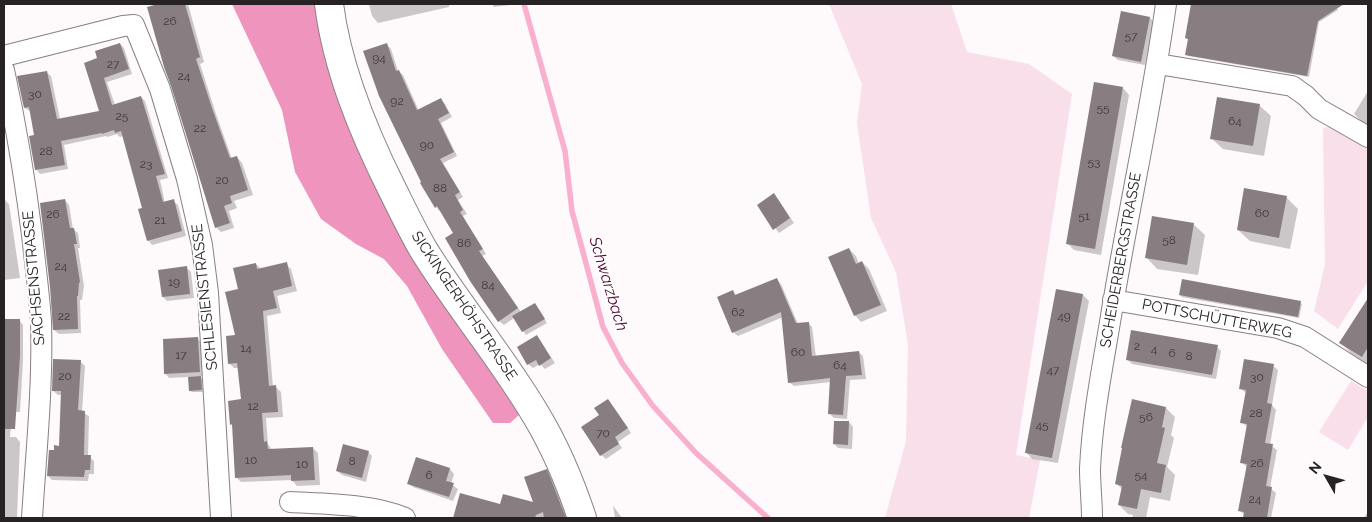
<!DOCTYPE html>
<html>
<head>
<meta charset="utf-8">
<style>
	body { margin:0 }
	#map { position:relative; width:1372px; height:522px; overflow:hidden; background:#fef9fb; font-family:Raleway,sans-serif }
	canvas { display:block }
	.frame { position:absolute; inset:0; border:5px solid #272224; pointer-events:none }
	.north { position:absolute; left:1302px; top:452px; width:50px; height:50px; -webkit-text-stroke:4px #fff; paint-order:stroke; rotate:308deg; font-size:14px; font-weight:700; line-height:20px; text-align:center; color:#272224 }
	.north::after { content:''; display:block; margin:auto; width:18px; height:22px; background:#272224; clip-path:polygon(50% 0,100% 100%,50% 72%,0 100%) }
</style>
</head>
<body>
<div id="map">
<canvas width="1372" height="522"></canvas>
<div class="frame"></div>
<div class="north">N</div>
</div>
<script>
const g = document.querySelector('canvas').getContext('2d');
g.lineJoin = 'round';
function fill(path, color) {
  g.fillStyle = color;
  g.fill(path, 'evenodd');
}
function stroke(path, color, width, dash) {
  g.strokeStyle = color;
  g.lineWidth = width;
  g.lineCap = dash ? 'butt' : 'round';
  g.setLineDash(dash || []);
  g.stroke(path);
}
function drawText(font, color, halo, rows, align = 'center') {
  g.font = font + ' Raleway,sans-serif';
  g.lineWidth = 4;
  g.setLineDash([]);
  g.textBaseline = 'middle';
  g.strokeStyle = halo;
  g.fillStyle = color;
  for (const [text, x, y, turn = 0] of rows) {
    g.save();
    g.translate(x, y);
    g.rotate((+turn || 0) * Math.PI / 180);
    g.textAlign = isNaN(turn) ? turn : align;
    if (halo) g.strokeText(text, 0, 0);
    g.fillText(text, 0, 0);
    g.restore();
  }
}
const green = new Path2D(`
	M829 4H951L967 52 1029 64 1072 94 1016 455 1040 460 1029 518H885L906 441 908 344 896 272 871 218 857 123 862 84Z
	M1338 125 1368 149V281L1338 329 1314 311 1325 265 1323 128Z
	M1351 381 1368 391V417L1348 450 1319 432Z`);
const forest = new Path2D(`
	M232 4H316L330 56 519 415 510 423H493L442 349 407 286 384 259 356 244 321 219 295 172 282 110Z`);
const shadow = new Path2D(`
	M163 4H188L204 62 200 64 216 114 232 159 237 157 242 163 253 195 234 201 237 208 229 211 234 228 221 232 216 227 148 8Z
	M369 4H449V7L378 23 372 16Z
	M492 4H510V5L494 7Z
	M1192 4H1276L1309 10 1319 4H1334L1338 10 1319 22 1309 77 1188 56 1186 54 1189 40 1186 38Z
	M1150 18 1154 22 1145 65 1118 60 1113 56Z
	M120 44 124 48 132 74 107 82 115 105 141 97 145 101 168 178 160 180 165 203 173 201 178 205 186 236 152 245 148 240 144 209 123 136 120 137 117 134 107 137 106 136 64 145 68 169 40 174 36 169V136L31 112 25 108 46 72 51 76 60 119 101 112 99 59Z
	M387 45 391 49 398 71 403 75 419 111 440 99 445 104 452 117 441 123 457 156 443 163 463 197 458 200 467 214 463 216 486 254 482 256 521 312 535 304 547 323 526 335 514 318 504 325 499 321 455 233 441 210 440 211 436 207 423 183Z
	M1123 88 1129 95 1101 255 1074 250 1068 244Z
	M1368 91V127L1354 114Z
	M1259 105 1271 116 1264 156 1223 149 1211 138Z
	M1286 197 1298 209 1290 249 1250 241 1238 230Z
	M4 199 9 204 20 278 4 280Z
	M778 199 794 223 779 233 758 205Z
	M65 200 69 205 73 229 78 233 80 248H78L84 286 82 300H80L81 333 59 334 54 330Z
	M1193 224 1205 235 1198 275 1157 269 1146 257Z
	M849 249 856 256 859 264 862 262 869 269 887 311 861 322 855 315Z
	M256 264 261 269 286 264 291 269 297 291 277 296 281 313 267 316 273 387H276L281 392 283 417 266 418 268 444 272 450 313 448 318 453 320 485 297 486 292 480 241 482 236 477 233 426 231 424 242 401 239 368H234L229 363 236 337 239 290Z
	M186 267 191 272 194 298 167 301 163 297Z
	M777 280 781 284 798 324 808 323 812 327 816 357 859 352 863 356 866 379 850 380 847 419 834 418 829 413 831 382 794 386 789 382 783 317 738 336 733 332V292L737 296Z
	M1057 290 1083 295 1089 301 1058 463 1032 459 1026 452Z
	M1180 295 1300 302 1302 304 1299 318 1182 297Z
	M1368 300V364L1352 354 1341 343Z
	M19 320 23 325V361L20 412H12L10 437H16L20 442 17 518H4V321Z
	M537 336 555 363 545 369 540 364 533 368 528 364Z
	M198 339 202 343 203 376H199L202 379 203 392H192L190 391 189 377 169 378 165 373Z
	M1217 347 1221 351 1216 379 1132 364 1127 359Z
	M81 362 85 366 82 412 89 416 88 456 94 461V474H89L88 481 52 480 48 476 55 451 61 447 62 395H58L53 391Z
	M1273 366 1278 370 1272 405 1276 410 1270 445 1277 450 1270 488 1276 493 1271 518H1244L1245 515 1240 511 1247 467 1241 462 1248 427 1241 422 1246 393 1241 389Z
	M608 400 631 433 618 442 622 448 606 459 601 455 600 416Z
	M1166 408 1175 417 1171 435 1174 438 1167 467 1175 475 1170 501 1150 497 1146 518H1132L1133 515 1128 514 1119 505 1122 489 1117 484Z
	M849 422 853 427 852 449 838 448 834 444Z
	M368 452 372 456 366 482 342 475 337 471Z
	M417 459 450 469 454 474 451 484 458 489 453 501 413 487 409 483Z
	M546 470 551 475 568 518H456L455 517 501 506 535 504Z
	M613 506 614 507 622 518H615Z
	M1368 511V518H1364Z`);
const stream = new Path2D(`
	M524 4 565 151 572 211 603 327 622 363 653 406 696 453 768 518`);
const building = new Path2D(`
	M158 4H185L200 57 196 59 212 108 230 158 237 156 248 190 230 196 232 203 224 206 230 223 215 228 171 86 164 67 147 7Z
	M1191 4H1344L1318 21 1307 76 1185 55 1188 39 1185 38Z
	M1121 11 1150 17 1141 62 1112 56Z
	M120 43 129 69 104 78 112 105 141 96 165 174 156 176 163 202 174 199 182 231 147 241 138 209 142 208 121 131 115 133 114 130 102 134V133L61 141 65 165 35 170 29 136 34 135 29 107 24 108 17 76 47 71 57 119 99 111 84 63 97 58 95 51Z
	M387 43 396 71 399 70 417 110 441 98 449 113 438 119 454 152 440 159 460 192 455 195 463 210 460 212 483 249 479 251 518 308 498 322 470 281 445 238 453 233 437 206 435 208 420 183 421 182 379 96 363 51Z
	M1094 82 1123 87 1095 249 1066 244Z
	M1217 97 1260 104 1253 146 1210 139Z
	M1244 188 1287 196 1279 238 1237 230Z
	M774 193 790 218 773 230 757 205Z
	M65 199 70 228H74L77 244H74L80 282 79 283 78 296H77L78 329 53 330 50 287 40 203Z
	M1152 216 1194 223 1187 265 1145 258Z
	M849 248 856 264 862 261 881 305 854 316 828 257Z
	M287 262 292 286 273 291 277 308 263 311 269 386 276 385 278 412 262 413 264 442 267 441 268 449 313 447 315 480 291 481V475L235 478 232 424 230 425 228 401 241 399 237 363 228 364 226 336 235 335 225 292 238 289 233 268 256 263 257 269Z
	M187 266 190 294 162 297 158 270Z
	M777 278 796 323 809 322 812 356 859 351 862 375 846 376 843 415 828 414 830 378 788 383 781 312 732 333 717 297 733 290 735 295Z
	M1182 279 1301 301 1298 317 1179 295Z
	M1056 289 1083 294 1052 458 1025 453Z
	M1368 298V347L1362 357 1339 343Z
	M535 303 545 319 522 332 512 316Z
	M4 319H20V356L15 429H4Z
	M1131 330 1218 345 1212 375 1126 360Z
	M537 335 551 358 539 366 536 360 527 365 517 347Z
	M198 337 200 372 164 374 163 339Z
	M53 359 81 360 78 410 85 411 84 455H91L90 470H85L84 477 47 476 49 450H54V445L59 446 61 391H52Z
	M1244 359 1274 364 1267 403 1272 404 1265 443 1273 444 1266 486 1272 487 1267 518H1243L1244 512 1238 511 1247 464 1240 463 1247 424 1240 423 1246 390 1239 389Z
	M201 376 202 390 189 391 188 377Z
	M608 399 628 428 615 437 619 444 600 456 581 427 599 415 594 408Z
	M1132 399 1166 407 1162 427 1165 428 1157 463 1166 465 1161 493 1141 489 1137 509 1118 505 1122 486 1115 484 1122 448H1121Z
	M834 421H849L848 445 833 444Z
	M343 444 369 451 362 478 336 471Z
	M416 457 450 468 446 481 454 483 449 497 407 484Z
	M547 469 566 518H544L543 512 536 515 535 518H453L460 493 500 504 503 494 533 502 524 477Z`);
const minor = new Path2D(`
	M4 56 123 26 134 25 160 89 187 179 202 245 208 293 221 518
	M1158 64 1292 86 1306 96 1319 109 1368 137
	M4 70C16 125 25 179 32 235 35 263 39 292 41 321 43 387 36 453 32 518
	M1113 300 1278 328 1305 337 1368 377
	M290 502C326 504 372 504 405 518
	M1092 518C1092 502 1090 485 1090 469 1092 420 1102 370 1110 322 1127 216 1151 111 1166 4`);
const secondary = new Path2D(`
	M329 4C337 68 363 131 392 189 402 209 412 230 423 249 458 306 502 357 536 415 556 448 570 482 582 518`);
const numberNames = [
	["26",170,21],
	["57",1131,36],
	["94",379,58],
	["27",113,64],
	["24",184,76],
	["30",35,94],
	["92",397,101],
	["55",1103,108],
	["25",122,116],
	["64",1235,121],
	["22",200,128],
	["90",427,145],
	["28",46,151],
	["53",1094,162],
	["23",146,164],
	["20",222,180],
	["88",440,188],
	["60",1262,213],
	["26",53,214],
	["51",1084,216],
	["21",160,220],
	["58",1169,240],
	["86",464,243],
	["24",61,266],
	["19",174,282],
	["84",488,285],
	["62",738,312],
	["22",64,316],
	["49",1064,316],
	["2",1137,346],
	["14",246,348],
	["4",1154,349],
	["60",798,352],
	["6",1172,353],
	["17",181,355],
	["8",1189,356],
	["64",840,365],
	["47",1053,370],
	["20",65,376],
	["30",1257,377],
	["12",253,406],
	["28",1256,413],
	["56",1146,417],
	["45",1042,425],
	["70",603,433],
	["10",251,460],
	["8",352,461],
	["26",1257,463],
	["10",302,464],
	["6",429,475],
	["54",1141,475],
	["24",1255,499]
];
const streetNames = [
	["SCHEIDERBERGSTRASSE",1121,260,-80],
	["SACHSENSTRASSE",34,278,-95],
	["SCHLESIENSTRASSE",205,297,-96],
	["SICKINGERHÖHSTRASSE",464,306,56],
	["POTTSCHÜTTERWEG",1217,319,11]
];
const waterNames = [
	["Schwarzbach",608,284,73]
];
fill(green, '#f8dfe9');
fill(forest, '#ef95bd');
fill(shadow, '#0003');
stroke(stream, '#f9afce', 5.5);
fill(building, '#887d81');
stroke(minor, '#897f83', 22);
stroke(secondary, '#897f83', 30);
stroke(minor, '#fff', 20);
stroke(secondary, '#fff', 28);
drawText('12px', '#3f393b', null, numberNames);
drawText('15px', '#272224', '#fff', streetNames);
drawText('italic 16px', '#540332', '#fff', waterNames);
</script>
</body>
</html>
